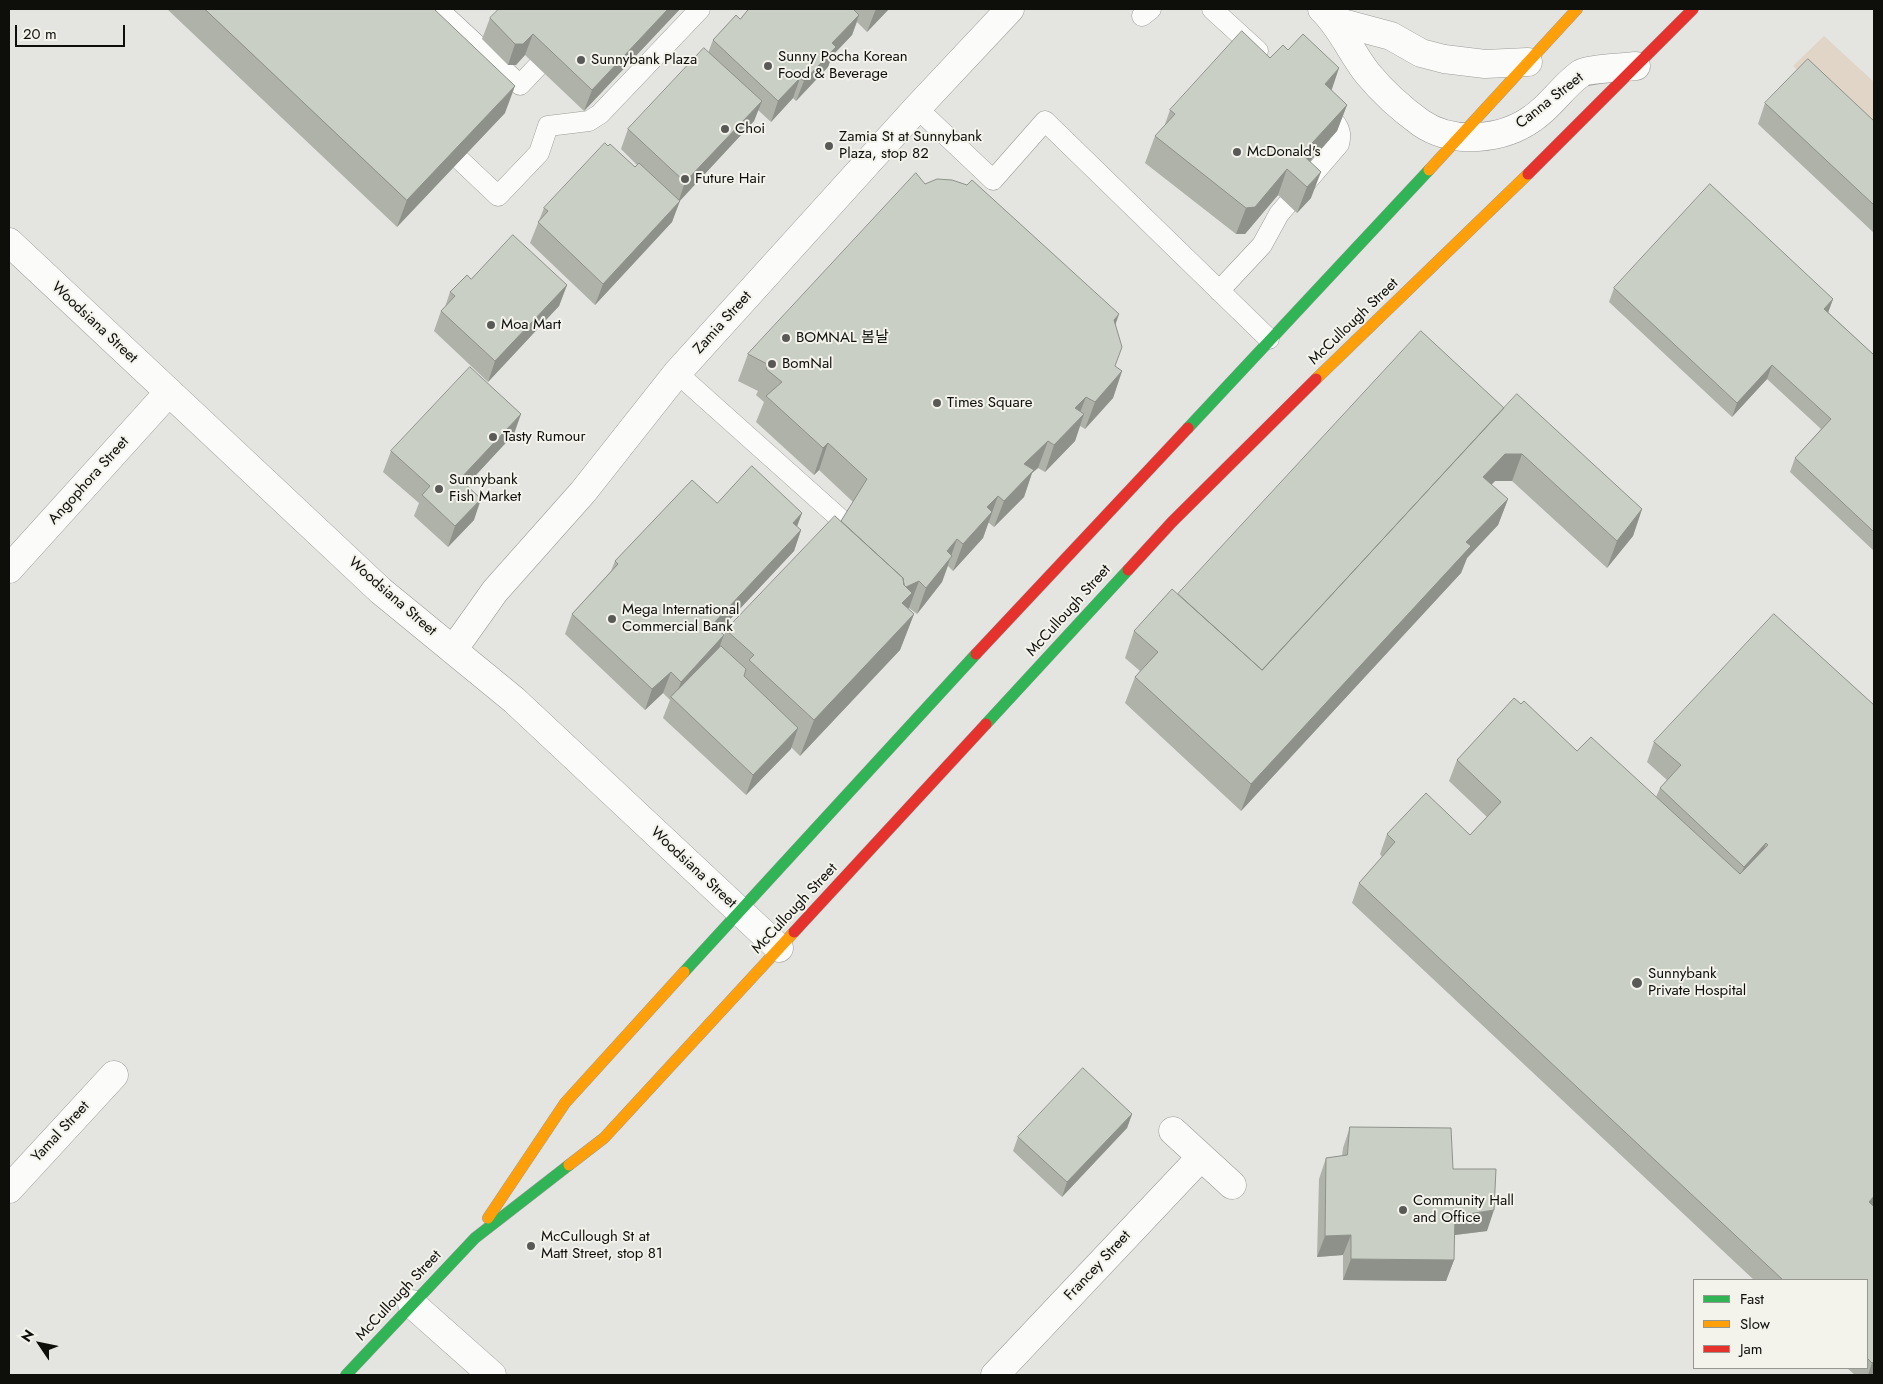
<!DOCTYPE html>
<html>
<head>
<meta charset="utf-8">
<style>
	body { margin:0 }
	#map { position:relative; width:1883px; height:1384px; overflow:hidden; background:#e4e4e0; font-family:Jost,sans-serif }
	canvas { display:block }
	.frame { position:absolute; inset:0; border:10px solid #0e0e0b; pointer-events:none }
	.legend { position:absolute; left:1693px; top:1279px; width:175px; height:90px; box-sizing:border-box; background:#f3f3ec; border:1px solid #979792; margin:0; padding:6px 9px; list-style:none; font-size:15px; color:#0e0e0b }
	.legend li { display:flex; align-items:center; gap:10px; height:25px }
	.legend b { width:25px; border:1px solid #979792 }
	.north { position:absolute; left:15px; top:1319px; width:50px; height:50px; -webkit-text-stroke:4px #f3f3ec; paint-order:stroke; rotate:304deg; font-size:14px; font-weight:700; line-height:20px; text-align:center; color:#0e0e0b }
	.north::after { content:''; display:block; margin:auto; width:18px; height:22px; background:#0e0e0b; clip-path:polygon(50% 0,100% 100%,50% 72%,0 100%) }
	.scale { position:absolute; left:15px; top:25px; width:110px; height:22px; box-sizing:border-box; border:2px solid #0e0e0b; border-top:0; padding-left:6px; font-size:15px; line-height:18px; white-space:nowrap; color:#0e0e0b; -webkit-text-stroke:4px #f3f3ec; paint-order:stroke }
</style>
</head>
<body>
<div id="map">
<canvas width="1883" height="1384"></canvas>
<div class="frame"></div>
<ul class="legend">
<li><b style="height:6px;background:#30b455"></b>Fast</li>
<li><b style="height:6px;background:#ff9f0a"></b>Slow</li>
<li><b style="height:6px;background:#e5322d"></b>Jam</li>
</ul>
<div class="north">N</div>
<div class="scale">20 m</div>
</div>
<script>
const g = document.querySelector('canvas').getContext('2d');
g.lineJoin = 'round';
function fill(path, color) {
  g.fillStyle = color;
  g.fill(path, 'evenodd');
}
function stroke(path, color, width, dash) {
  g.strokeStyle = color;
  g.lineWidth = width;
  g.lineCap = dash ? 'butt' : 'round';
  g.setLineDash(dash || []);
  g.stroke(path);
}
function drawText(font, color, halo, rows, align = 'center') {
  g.font = font + ' Jost,"Noto Sans KR",sans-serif';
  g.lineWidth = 4;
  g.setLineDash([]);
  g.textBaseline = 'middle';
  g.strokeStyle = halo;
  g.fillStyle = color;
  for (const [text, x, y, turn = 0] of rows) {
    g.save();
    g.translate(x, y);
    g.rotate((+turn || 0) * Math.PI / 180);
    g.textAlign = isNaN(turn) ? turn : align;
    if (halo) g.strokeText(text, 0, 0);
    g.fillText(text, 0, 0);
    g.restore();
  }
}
const green = new Path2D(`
	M1824 36 1874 82V143L1793 66Z`);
const lane = new Path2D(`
	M438 9 520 85 592 9
	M1212 9 1258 51
	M1142 16 1151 9
	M917 108 993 180 1045 121 1269 339
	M440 141 498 196 539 153 548 126 589 121 600 114 700 9
	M1219 291 1262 245 1279 214 1339 144C1344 126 1332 120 1320 108
	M677 373 846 524`);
const street = new Path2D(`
	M1322 9C1342 28 1351 53 1368 74 1382 91 1403 110 1421 123 1453 145 1503 140 1533 118 1551 106 1563 86 1580 74 1586 69 1626 67 1636 66
	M1335 21 1391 36 1421 53 1444 59 1485 64 1528 62
	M9 242 381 591 514 700 779 948
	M9 569 169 392
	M453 650 495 591 583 492 677 373 917 108 1010 9
	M1173 1131 1232 1185
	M9 1189 114 1075
	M412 1304 492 1375
	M995 1375 1201 1157`);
const fast = new Path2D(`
	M1188 428 1429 170
	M986 724 1128 570
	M684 972 976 654
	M346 1375 475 1238 569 1165`);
const slow = new Path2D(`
	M1429 170 1577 9
	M1316 379 1528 174
	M569 1165 604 1138 794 932
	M488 1218 565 1103 684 972`);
const jam = new Path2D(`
	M1528 174 1693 9
	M1128 570 1172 522 1316 379
	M976 654 1188 428
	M794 932 986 724`);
const wall = new Path2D(`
	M167 9H437L435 10 505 113 397 227Z
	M680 9 584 111 525 55 516 65H508L482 39 490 18Z
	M749 9H889L867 32 857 22 852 35 832 56 828 67 796 101 793 98 771 122 758 110 754 121 679 201 672 222 595 305 530 243 544 208 635 167 637 165 621 149 628 129 708 53 713 40 740 19Z
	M1270 58 1331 90 1347 105 1337 131 1310 161 1311 198 1297 213 1278 195 1245 234H1236L1145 163 1155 136 1164 127 1170 110Z
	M1765 103 1874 121V233L1758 124Z
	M925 184 1116 324 1115 367 1122 371 1113 398 1085 429 1080 426 1075 441 1045 472 1038 468 1032 473 1024 497 994 527 989 523H988L983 538 953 571 948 566 942 582 917 614 909 608 908 609 914 614 900 650 800 756 791 747 746 795 663 718 670 700 663 693 645 710 565 634 572 614 611 571 615 561 717 503 802 513 797 527 801 530 794 551 719 631 724 635 720 647 726 630 841 521 853 502 819 470 814 475 756 422 764 402 756 395 758 391 738 381 748 354Z
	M471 279 567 285 559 306 488 382 434 331 441 311 445 307 450 292Z
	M1614 288 1833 299 1828 312 1874 355V551L1790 472 1795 458 1821 429 1767 379 1732 417 1609 302Z
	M1504 408 1642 509 1633 536 1607 568 1512 481H1495L1491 484 1508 499 1498 525 1467 558 1461 573 1241 811 1125 703 1135 677 1140 671 1125 658 1134 631 1178 594Z
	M514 434 466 485 474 520 448 547 414 516 419 503 383 472 391 451Z
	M1874 705 1872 1375H1855L1847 1368H1867V1280H1754L1352 903 1359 883 1382 857 1380 854 1387 834 1470 835 1487 817 1449 781 1457 760 1577 751 1656 797 1660 788 1667 780 1647 762 1654 742Z
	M1132 1114 1127 1128 1062 1197 1013 1151 1018 1137Z
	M1350 1127 1453 1169 1487 1231 1454 1235V1260L1446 1281 1343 1280V1255L1317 1257 1319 1179 1326 1158 1342 1156 1343 1148Z`);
const shadedWall = new Path2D(`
	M668 9H680L584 111 592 90Z
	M877 9H889L867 32 875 11Z
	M859 15 852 35 832 56 828 67 796 101 804 81 832 43Z
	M533 34 525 55 516 65H508L515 44Z
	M1339 68 1330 95 1325 84Z
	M800 78 793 98 771 122 778 101Z
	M515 86 505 113 397 227 407 200Z
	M762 101 754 121 678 203 685 182Z
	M1347 105 1337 131 1296 177 1302 154Z
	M1287 169 1278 195 1245 234H1236L1246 208Z
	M1321 172 1311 198 1297 213 1307 187Z
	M680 201 672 222 595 305 603 284Z
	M567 285 559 306 488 382 495 361Z
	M1833 299 1828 313 1824 309Z
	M1119 314 1110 341 1114 320Z
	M1772 365 1767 379 1732 417 1737 403Z
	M1122 371 1113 398 1085 429 1095 402Z
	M1086 397 1076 423 1084 414 1075 441 1045 472 1054 445 1075 408Z
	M521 414 514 434 453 500 460 479Z
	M1048 441 1038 468 1032 473 1024 497 994 527 1004 501 1024 464Z
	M828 443 819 470 814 475 823 448Z
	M1505 454H1522L1512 481H1495L1473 504 1483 477Z
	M998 496 983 538 953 571 963 544 987 507Z
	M481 499 474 520 448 547 455 526Z
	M1508 499 1498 525 1467 558 1461 573 1241 811 1251 784 1466 542Z
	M1642 509 1633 536 1607 568 1617 541Z
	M802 513 794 534 793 523Z
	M801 530 794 551 705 646 712 625Z
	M957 539 942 582 917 614 926 588 947 551Z
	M919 581 909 608 906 610 899 629V588Z
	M914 614 900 650 800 756 814 720Z
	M724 635 716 656 674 700 681 682Z
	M671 672 663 693 645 710 652 689Z
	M798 728 791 749 746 795 753 775Z
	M1766 843 1759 864 1736 887 1744 867Z
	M1132 1114 1127 1128 1062 1197 1067 1182Z
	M1874 1196V1209L1869 1202Z
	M1494 1210 1487 1231 1447 1236 1455 1216Z
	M1351 1235 1343 1255 1317 1257 1325 1236Z
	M1351 1259 1454 1260 1446 1281 1343 1280Z
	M1874 1361V1373L1872 1375H1868L1872 1363Z`);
const building = new Path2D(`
	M205 9H434L515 86 407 200Z
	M499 9H668L592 90 533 34 523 44H515L490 18Z
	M749 9H853L859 15 832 43 836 47 804 81 800 78 778 101 713 40 736 15 740 19Z
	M1242 31 1270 58 1283 45 1288 50 1303 34 1339 68 1325 84 1347 105 1302 154 1321 172 1307 187 1287 169 1255 207 1246 208 1155 136 1175 114 1170 110Z
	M704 48 762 101 685 182 628 129Z
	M1808 59 1874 121V205L1765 103Z
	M605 143 608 146 610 144 635 167 639 163 680 201 603 284 538 222 548 211 544 208Z
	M916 173 925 184 937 179 952 180 967 185 972 180 1119 314 1114 320 1122 347 1115 366 1122 371 1095 402 1086 397 1075 408 1084 414 1054 445 1048 441 1024 464 1034 470 1004 501 998 496 987 507 992 512 963 544 957 539 947 551 952 556 926 588 919 581 906 587 904 585 903 578 841 521 867 479 828 443 823 448 766 396 782 382 766 369 769 365 748 354Z
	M1710 184 1833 299 1824 309 1874 355V532L1795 458 1831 419 1772 365 1737 403 1614 288Z
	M513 235 567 285 495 361 441 311 455 296 450 292 467 275 471 279Z
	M1421 331 1504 408 1262 670 1178 594Z
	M470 367 521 414 460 479 481 499 455 526 422 495 430 486 391 451Z
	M1517 394 1642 509 1617 541 1522 454H1505L1483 477 1508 499 1466 542 1471 546 1251 784 1135 677 1158 652 1134 631 1172 589 1262 670Z
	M752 466 802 513 793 523 801 530 712 625 724 635 681 682 671 672 652 689 572 614 618 564 615 561 692 480 717 503Z
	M835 516 903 578 904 585 912 593 902 603 914 614 814 720 749 660 754 655 726 630Z
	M1774 614 1874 705V1196L1869 1202 1874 1207V1361L1872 1363 1867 1358V1280H1783L1359 883 1395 842 1387 834 1426 793 1470 835 1501 802 1457 760 1514 698 1521 704 1524 701 1577 751 1591 737 1740 874 1768 845 1766 843 1744 867 1660 788 1681 765 1654 742Z
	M721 646 746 669 744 676 798 728 753 775 671 697Z
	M1083 1068 1132 1114 1067 1182 1018 1137Z
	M1350 1127 1451 1128 1453 1169H1496L1494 1210 1455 1216 1454 1260 1351 1259V1235L1325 1236 1326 1158 1347 1155Z`);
const markers = [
	[581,60,5,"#595956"],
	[768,66,5,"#595956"],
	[725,129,5,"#595956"],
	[829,146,5,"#595956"],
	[1237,152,5,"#595956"],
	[685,179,5,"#595956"],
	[491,325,5,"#595956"],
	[786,338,5,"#595956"],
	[772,364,5,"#595956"],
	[937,403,5,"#595956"],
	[493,437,5,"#595956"],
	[439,489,5,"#595956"],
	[612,619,5,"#595956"],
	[1637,983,6,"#595956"],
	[1403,1210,5,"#595956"],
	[531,1246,5,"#595956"]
];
const poiNames = [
	["Sunny Pocha Korean",778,57],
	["Food & Beverage",778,74],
	["Sunnybank Plaza",591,60],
	["Choi",735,129],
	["Zamia St at Sunnybank",839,137],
	["Plaza, stop 82",839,154],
	["McDonald's",1247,152],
	["Future Hair",695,179],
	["Moa Mart",501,325],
	["BOMNAL 봄날",796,338],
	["BomNal",782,364],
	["Times Square",947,403],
	["Tasty Rumour",503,437],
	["Sunnybank",449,480],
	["Fish Market",449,497],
	["Mega International",622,610],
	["Commercial Bank",622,627],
	["Sunnybank",1648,974],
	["Private Hospital",1648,991],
	["Community Hall",1413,1201],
	["and Office",1413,1218],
	["McCullough St at",541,1237],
	["Matt Street, stop 81",541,1254]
];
const streetNames = [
	["Canna Street",1550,101,-38],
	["McCullough Street",1354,322,-44],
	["Woodsiana Street",94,323,43],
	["Zamia Street",723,323,-48],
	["Angophora Street",89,481,-48],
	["Woodsiana Street",392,597,41],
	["McCullough Street",1069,611,-48],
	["Woodsiana Street",693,868,43],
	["McCullough Street",795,909,-47],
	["Yamal Street",61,1132,-47],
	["Francey Street",1098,1266,-47],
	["McCullough Street",399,1296,-47]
];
fill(green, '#e1d5c8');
stroke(lane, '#9c9c9a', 21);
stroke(street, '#9c9c9a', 29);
stroke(fast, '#9c9c9a', 12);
stroke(slow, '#9c9c9a', 12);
stroke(jam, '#9c9c9a', 12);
stroke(lane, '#fbfbfa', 20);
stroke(street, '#fbfbfa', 28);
stroke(fast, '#30b455', 11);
stroke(slow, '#ff9f0a', 11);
stroke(jam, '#e5322d', 11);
fill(wall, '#aeb2a9');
fill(shadedWall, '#8d918a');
fill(building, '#cacfc5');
stroke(building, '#8d918a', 1);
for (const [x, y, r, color] of markers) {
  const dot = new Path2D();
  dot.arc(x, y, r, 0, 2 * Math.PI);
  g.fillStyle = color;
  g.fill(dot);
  stroke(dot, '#f3f3ec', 2);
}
drawText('15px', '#0e0e0b', '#f3f3ec', poiNames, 'left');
drawText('15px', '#0e0e0b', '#f3f3ec', streetNames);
</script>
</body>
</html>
